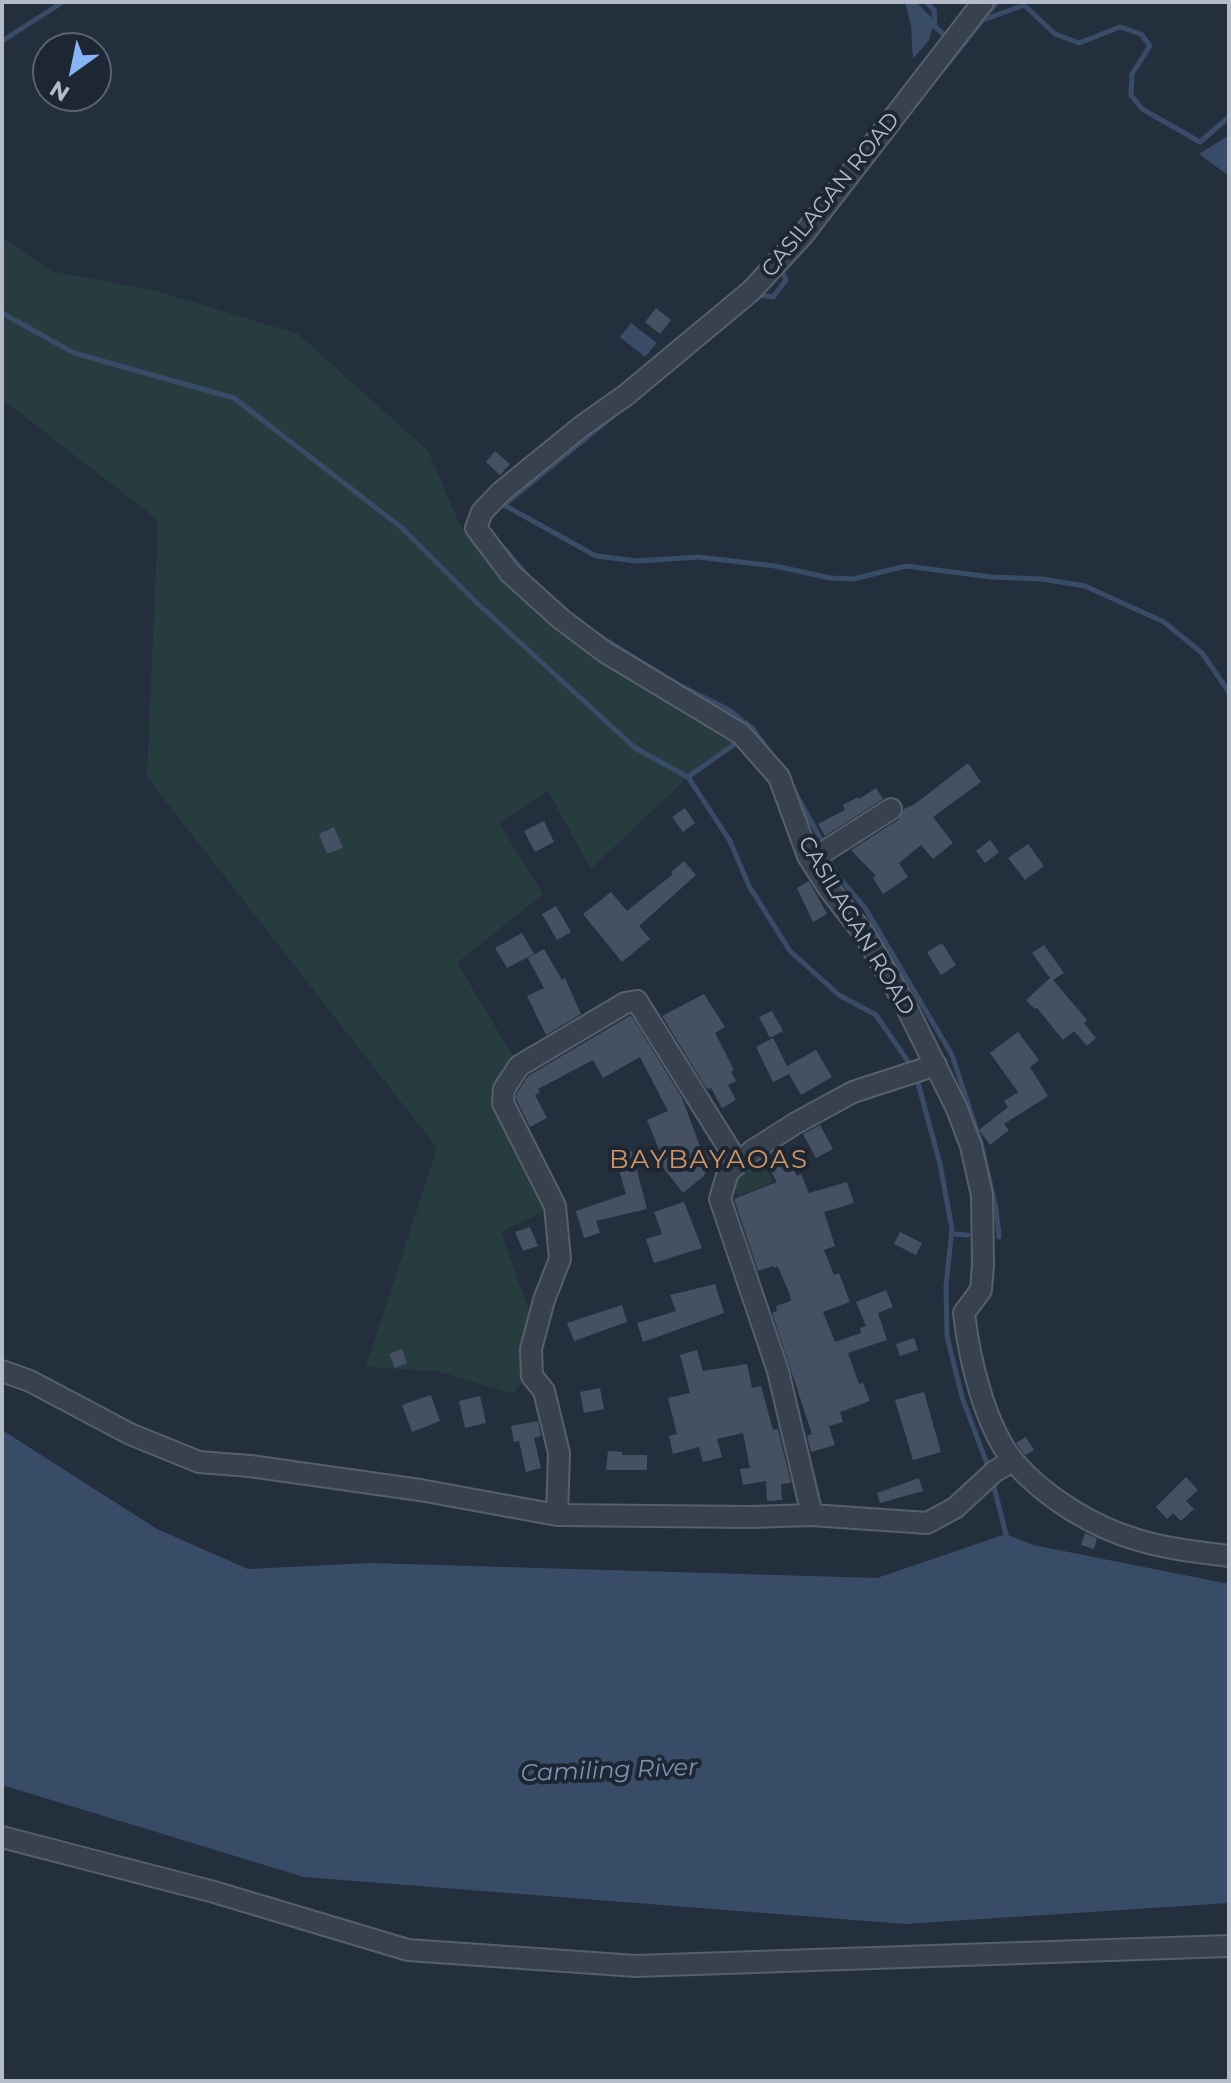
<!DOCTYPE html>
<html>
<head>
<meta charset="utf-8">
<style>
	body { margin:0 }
	#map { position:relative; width:1231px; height:2083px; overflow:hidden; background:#242f3e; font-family:Montserrat,sans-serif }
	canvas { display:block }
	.frame { position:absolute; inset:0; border:4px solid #b4bcc9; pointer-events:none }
	.north { position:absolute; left:32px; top:32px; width:80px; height:80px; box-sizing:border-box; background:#1d2633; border:2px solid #59626f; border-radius:50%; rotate:213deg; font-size:22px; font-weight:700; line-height:32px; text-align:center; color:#b4bcc9 }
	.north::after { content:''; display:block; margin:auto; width:28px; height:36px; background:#8ab4f8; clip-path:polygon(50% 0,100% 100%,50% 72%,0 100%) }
</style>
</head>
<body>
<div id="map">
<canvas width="1231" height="2083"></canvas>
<div class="frame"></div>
<div class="north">N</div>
</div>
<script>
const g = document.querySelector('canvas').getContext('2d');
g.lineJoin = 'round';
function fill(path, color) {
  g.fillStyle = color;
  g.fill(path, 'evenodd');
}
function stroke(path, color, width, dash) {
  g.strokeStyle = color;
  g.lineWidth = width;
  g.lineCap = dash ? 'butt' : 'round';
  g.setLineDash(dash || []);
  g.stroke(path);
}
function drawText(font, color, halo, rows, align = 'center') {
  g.font = font + ' Montserrat,sans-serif';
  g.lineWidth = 8;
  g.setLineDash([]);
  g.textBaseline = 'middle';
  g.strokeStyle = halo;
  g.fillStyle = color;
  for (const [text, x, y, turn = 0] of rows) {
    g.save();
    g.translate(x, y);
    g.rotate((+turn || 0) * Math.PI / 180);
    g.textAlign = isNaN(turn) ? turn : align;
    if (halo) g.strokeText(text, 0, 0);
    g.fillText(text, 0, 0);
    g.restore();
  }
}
const green = new Path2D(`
	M2 237 51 271 157 291 298 334 428 451 461 527 501 572 743 737 688 777 591 869 548 791 499 823 543 894 457 963 519 1066 504 1089 555 1206 501 1232 544 1353 513 1394 437 1371 366 1367 437 1148 147 777 158 520 2 399Z
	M765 1160 773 1182 738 1196 730 1174Z`);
const water = new Path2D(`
	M905 2H916L935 21 929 40 913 59 911 26Z
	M1226 137H1229V176L1199 154Z
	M631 323 657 343 645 357 620 337Z
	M2 1430 157 1529 248 1569 370 1563 877 1578 1006 1534 1033 1545 1229 1584V1903L905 1924 304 1877 2 1785Z`);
const stream = new Path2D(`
	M926 2 934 10 935 27 942 33
	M986 19 1024 5 1055 34 1079 43 1120 27 1141 34 1150 46 1132 74 1131 95 1142 109 1200 142 1229 117
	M2 41 63 2
	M942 71 997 2
	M757 298 760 295 773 297 786 280 782 271 786 266
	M2 313 74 353 234 398 402 528 476 602 635 748 688 777 739 741
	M613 416 504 505 596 556 637 561 698 557 775 566 830 578 853 579 906 566 991 577 1042 579 1085 586 1164 622 1202 653 1229 692
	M504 548 531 580
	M597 635 679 685 729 710 753 729
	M751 731 753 729 769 751
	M688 777 730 841 749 886 790 951 839 995 876 1015 907 1060
	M792 787 820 838
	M831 863 837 875 865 908 952 1055 981 1143 996 1209 999 1237
	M918 1083 940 1164 952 1229 946 1286 947 1336 962 1397 987 1464
	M952 1234 968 1235
	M994 1487 1006 1534`);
const building = new Path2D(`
	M656 308 671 320 660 334 645 322Z
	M495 451 510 464 500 475 486 462Z
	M968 763 981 782 933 817 953 843 933 859 921 845 899 863 908 877 883 894 873 878 876 876 851 850 898 820 904 809 915 804Z
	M876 788 883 799 825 836 818 824 845 810 843 805 858 797 859 799Z
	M685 808 695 823 683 832 672 817Z
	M544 821 554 842 535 852 524 831Z
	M334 827 343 848 327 854 319 834Z
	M990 840 999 852 985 863 976 851Z
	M1028 844 1044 866 1025 880 1008 858Z
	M684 861 696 875 639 926 650 939 622 962 583 914 611 892 627 911 673 874 671 872Z
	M809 881 827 914 813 922 797 888Z
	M556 906 571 932 557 940 542 914Z
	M522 933 534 954 507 968 495 948Z
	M942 943 956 965 941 975 927 952Z
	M1044 945 1064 973 1053 980 1087 1020 1084 1023 1096 1038 1087 1046 1074 1031 1063 1040 1037 1008 1035 1009 1026 1000 1050 978 1032 953Z
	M544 949 562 980 565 978 581 1014 546 1035 527 996 544 988 528 958Z
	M704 994 725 1027 715 1033 734 1070 731 1072 736 1081 728 1085 736 1100 722 1108 711 1088 708 1089 705 1086 662 1016Z
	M772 1011 783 1031 770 1038 759 1017Z
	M631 1015 682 1098 701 1149 712 1153 704 1176 683 1193 658 1161 662 1157 647 1120 668 1111 640 1057 603 1078 593 1060 538 1089 540 1092 535 1095 547 1118 530 1127 516 1099 517 1093 528 1076Z
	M1018 1032 1039 1060 1030 1067 1048 1096 1004 1124 1009 1130 990 1145 979 1130 1008 1107 1004 1101 1018 1092 990 1053Z
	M773 1038 787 1066 816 1050 832 1077 801 1095 789 1074 773 1082 756 1047Z
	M820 1125 833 1149 816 1158 803 1134Z
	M777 1150 781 1159 786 1156 797 1176 801 1174 809 1193 847 1182 854 1203 824 1212 835 1246 824 1250 834 1275 839 1273 850 1302 823 1312 835 1342 861 1333 860 1328 866 1326 856 1302 886 1290 893 1307 878 1313 887 1340 848 1353 859 1384 863 1383 870 1401 840 1412 843 1422 829 1426 835 1445 811 1452 807 1436 812 1434 772 1313 777 1311 776 1306 791 1301 790 1295 778 1267 774 1268 773 1266 758 1271 734 1199 777 1182 764 1159Z
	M632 1151 647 1209 596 1221 600 1233 584 1238 576 1211 626 1194 615 1156Z
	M684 1202 702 1248 654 1263 646 1239 662 1234 654 1212Z
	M530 1227 538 1246 523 1251 515 1232Z
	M900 1232 922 1243 916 1255 894 1244Z
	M715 1284 724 1313 643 1342 637 1323 676 1311 670 1295Z
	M622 1305 627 1322 574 1341 567 1323Z
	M914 1338 918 1350 900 1356 896 1344Z
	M402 1349 407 1363 395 1368 389 1354Z
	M697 1350 703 1371 747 1364 752 1388 761 1386 773 1430 778 1429 791 1483 781 1484 782 1500 767 1501 766 1481 743 1485 740 1469 750 1468 743 1433 717 1439 722 1457 703 1462 699 1447 673 1454 669 1436 677 1434 668 1398 690 1393 680 1355Z
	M600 1388 604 1409 584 1413 580 1392Z
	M924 1392 941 1452 913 1460 895 1400Z
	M431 1395 440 1421 412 1432 402 1405Z
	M480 1396 486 1423 465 1428 459 1401Z
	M538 1421 541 1436 534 1438 541 1468 526 1472 519 1441 514 1442 511 1426Z
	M1026 1437 1034 1450 1025 1455 1016 1443Z
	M608 1451 622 1452V1455H647V1470H606Z
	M1186 1477 1198 1490 1186 1501 1194 1509 1181 1521 1173 1513 1167 1519 1156 1507Z
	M919 1478 923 1491 880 1503 877 1493Z
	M1085 1533 1097 1538 1094 1549 1081 1545Z`);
const minor = new Path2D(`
	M983 2 803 235 751 291 626 395 582 426 501 492 482 512 476 528 510 573 561 619 605 652 741 734 779 777 808 856 829 889 864 934 906 1006 957 1109 971 1146 982 1195 983 1264 981 1290 964 1313C969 1358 985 1428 1015 1463 1046 1498 1093 1527 1138 1540 1167 1549 1199 1552 1229 1556
	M811 860 891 809
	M738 1163 637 1001 625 1003 519 1066 504 1089 503 1103 555 1206 560 1259 544 1300 531 1349 532 1376 544 1391 559 1453 557 1515 751 1517 812 1515 927 1523 955 1508 995 1471 1013 1461
	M2 1371 30 1381 130 1434 199 1462 250 1466 420 1490 557 1515
	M812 1515 778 1371 720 1199 728 1172 752 1151 796 1123 853 1092 936 1065
	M2 1837 214 1892 408 1950 636 1966 1229 1946`);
const streetNames = [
	["CASILAGAN ROAD",831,195,-51],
	["CASILAGAN ROAD",856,926,59]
];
const waterNames = [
	["Camiling River",609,1771,-2]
];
const quarterNames = [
	["BAYBAYAOAS",709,1160]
];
fill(green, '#263c3f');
fill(water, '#394c67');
stroke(stream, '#394c67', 5);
fill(building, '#455162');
stroke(minor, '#565f6c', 24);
stroke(minor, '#38414e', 20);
drawText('22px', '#b4bcc9', '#1d2633', streetNames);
drawText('italic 24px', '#7c92b1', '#1d2633', waterNames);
g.letterSpacing = '2px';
drawText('26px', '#d59563', '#1d2633', quarterNames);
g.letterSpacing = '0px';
</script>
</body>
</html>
